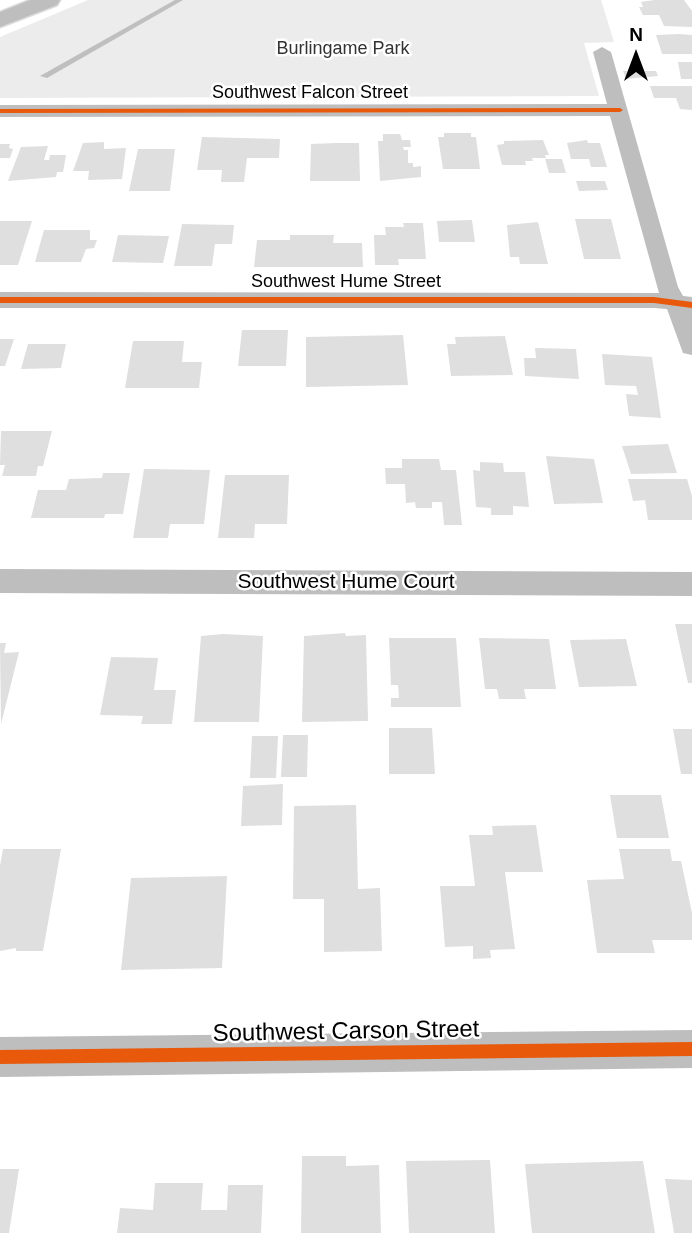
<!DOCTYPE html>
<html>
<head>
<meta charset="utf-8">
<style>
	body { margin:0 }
	#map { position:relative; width:692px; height:1233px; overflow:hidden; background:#fff; font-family:Arial,sans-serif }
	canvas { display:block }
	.north { position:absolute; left:601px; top:21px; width:70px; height:70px; -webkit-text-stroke:5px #fff; paint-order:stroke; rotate:0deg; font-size:19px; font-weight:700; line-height:28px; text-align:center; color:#000 }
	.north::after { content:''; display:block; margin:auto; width:24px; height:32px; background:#000; clip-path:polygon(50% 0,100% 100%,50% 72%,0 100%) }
</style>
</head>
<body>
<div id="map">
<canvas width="692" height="1233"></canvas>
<div class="north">N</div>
</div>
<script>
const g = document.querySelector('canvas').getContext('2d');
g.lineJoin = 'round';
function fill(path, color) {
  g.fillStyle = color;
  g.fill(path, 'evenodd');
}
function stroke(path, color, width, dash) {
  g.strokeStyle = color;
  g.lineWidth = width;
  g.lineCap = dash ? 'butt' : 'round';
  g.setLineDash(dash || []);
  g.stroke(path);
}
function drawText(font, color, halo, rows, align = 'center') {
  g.font = font + ' Arial,sans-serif';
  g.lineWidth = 5;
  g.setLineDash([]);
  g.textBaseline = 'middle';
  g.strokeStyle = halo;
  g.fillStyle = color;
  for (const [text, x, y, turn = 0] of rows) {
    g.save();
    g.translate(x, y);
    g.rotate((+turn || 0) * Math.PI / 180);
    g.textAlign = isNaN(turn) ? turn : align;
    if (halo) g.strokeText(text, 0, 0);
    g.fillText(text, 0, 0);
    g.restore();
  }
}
const green = new Path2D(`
	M88 0H601L614 42 584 43 599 96 0 98V37Z`);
const stream = new Path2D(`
	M175 0H183L47 78 40 76Z`);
const building = new Path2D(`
	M654 0H684L692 11V27L664 26 659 15H643L639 7H643L641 2Z
	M679 34 692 35V54H662L656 35Z
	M678 62H692V79H681Z
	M623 71H656L658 76 626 79Z
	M650 86H692V110L680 109 676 98H654Z
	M444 133H471V137H476L480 169H443L438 137H444Z
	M383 134H400L402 140H410L411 147H403L404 150H408V163H413V167L421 166V177L380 181 378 141H383Z
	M202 137 280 139 279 158H247L244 182H221L222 170H197Z
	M543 140 549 155H545L546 158H532L533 161H525L526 165H502L497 145 504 144V141Z
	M587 140 588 143H600L607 167H591L589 159H571L567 143Z
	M104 142V149L126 148 122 179 88 180 89 171H73L83 143Z
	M336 143H359L360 181H310L311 144Z
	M0 144H10L9 148 13 149 10 158H0Z
	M48 146 44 160H49L50 155H66L63 172H57L56 177 8 181 21 147Z
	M138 149H175L170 191H129Z
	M545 159H562L566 173H549Z
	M576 181H605L608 190 579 191Z
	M575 219H611L621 259H584Z
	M472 220 475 242H439L437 221Z
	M0 221H32L18 265H0Z
	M538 222 548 264H520L519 257H510L507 225Z
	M403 223H423L426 259H398L399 265H375L374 235H386L385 227H404Z
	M182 224 234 225 232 244H215L212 266H174Z
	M44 230H90V240H97L94 248 86 249 81 262H35Z
	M118 235 169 236 163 263 112 262Z
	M290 235H334L333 243H362L363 267H254L257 240H290Z
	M242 330H288L286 366H238Z
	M403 335 408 385 306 387V337Z
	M505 336 513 375 451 376 447 344H456L455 337Z
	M0 339H14L5 366H0Z
	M133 341H184L182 362H202L199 388H125Z
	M28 344H66L61 368 21 369Z
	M535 348 576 349 579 379 525 376 524 358H536Z
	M602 354 652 357 661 418 629 416 626 394 638 395 636 386 605 385Z
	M1 431H52L43 466H38L36 476H2L5 465H0Z
	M668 444 677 473 631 474 622 446Z
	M546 456 594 459 603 503 554 504Z
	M402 459H439L441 470H456L462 525H444L442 502H432V508H416L415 502 406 503 405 484H386L385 468H402Z
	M480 462 503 463 504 472H525L529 507 513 506V515H491V508L476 507 473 470 480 471Z
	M144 469 210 470 204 524H170L168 538H133Z
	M103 473H130L123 514H105L104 518H31L38 490H66L69 479 102 478Z
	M225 475H289L287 524H255L254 538H218Z
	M628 479H687L692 496V520H648L645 500 633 501Z
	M675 624H692V683H688Z
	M345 633 346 636 366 635 368 721 302 722 304 636Z
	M223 634 263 636 259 722H194L201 636Z
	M389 638H456L461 707H391V698H399L398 685H391Z
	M479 638 549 639 556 689H524L526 699H499L497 689H485Z
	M626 639 637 686 579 687 570 640Z
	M0 643H6L4 653 19 652 1 724Z
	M111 657 158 658 154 690H176L172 724H141L143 716 100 715Z
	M389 728H432L435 774H389Z
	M673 729H692V774H681Z
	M283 735H308L307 777H281Z
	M252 736H278L276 778H250Z
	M283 784 282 825 241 826 243 786Z
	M610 795H661L669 838H617Z
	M356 805 358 889 380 888 382 951 324 952V899H293L294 806Z
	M536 825 543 872H505L515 949 490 950 491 958 473 959V946L445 947 440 886H475L469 835H493L492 826Z
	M3 849H61L43 951H16V948L0 951V866Z
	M619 849H670L672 861H681L692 913V940H652L655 953H597L587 880 624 879Z
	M227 876 222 968 121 970 131 878Z
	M302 1156H346V1166L379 1165 381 1233H301Z
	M490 1160 495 1233H409L406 1161Z
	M643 1161 655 1233H532L525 1164Z
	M0 1169H19L9 1233H0Z
	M665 1179 692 1180V1233H674Z
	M155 1183H203L201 1210H227L228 1185H263L261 1233H117L120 1208 153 1210Z`);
const minor = new Path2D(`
	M602 47 611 52 678 287 683 296 692 297V355L683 353 667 309 654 308H0V292L659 293 610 116 0 117V105L607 104 593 52Z
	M0 569 692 572V596L0 593Z
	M692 1030V1068L0 1077V1037Z`);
const motorway = new Path2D(`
	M30 0H60L57 5 0 27V12Z`);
const cycleway = new Path2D(`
	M0 109 620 108 623 110 620 112 0 113Z
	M0 297H654L692 302V308L654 303H0Z
	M692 1042V1056L0 1064V1050Z`);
const farParknames = [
	["Burlingame Park",343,49]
];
const farStreetnames = [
	["Southwest Falcon Street",310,93],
	["Southwest Hume Street",346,282]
];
const streetNames = [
	["Southwest Hume Court",346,582]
];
const nearStreetnames = [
	["Southwest Carson Street",346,1032,-1]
];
fill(green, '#ececec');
fill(stream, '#bfbfbf');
fill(building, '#dfdfdf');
stroke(motorway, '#dbdbdb', 3);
fill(minor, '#bebebe');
fill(motorway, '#bebebe');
fill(cycleway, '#e8590c');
drawText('18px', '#333', '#fff', farParknames);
drawText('18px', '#000', '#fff', farStreetnames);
drawText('21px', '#000', '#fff', streetNames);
drawText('24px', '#000', '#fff', nearStreetnames);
</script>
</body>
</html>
